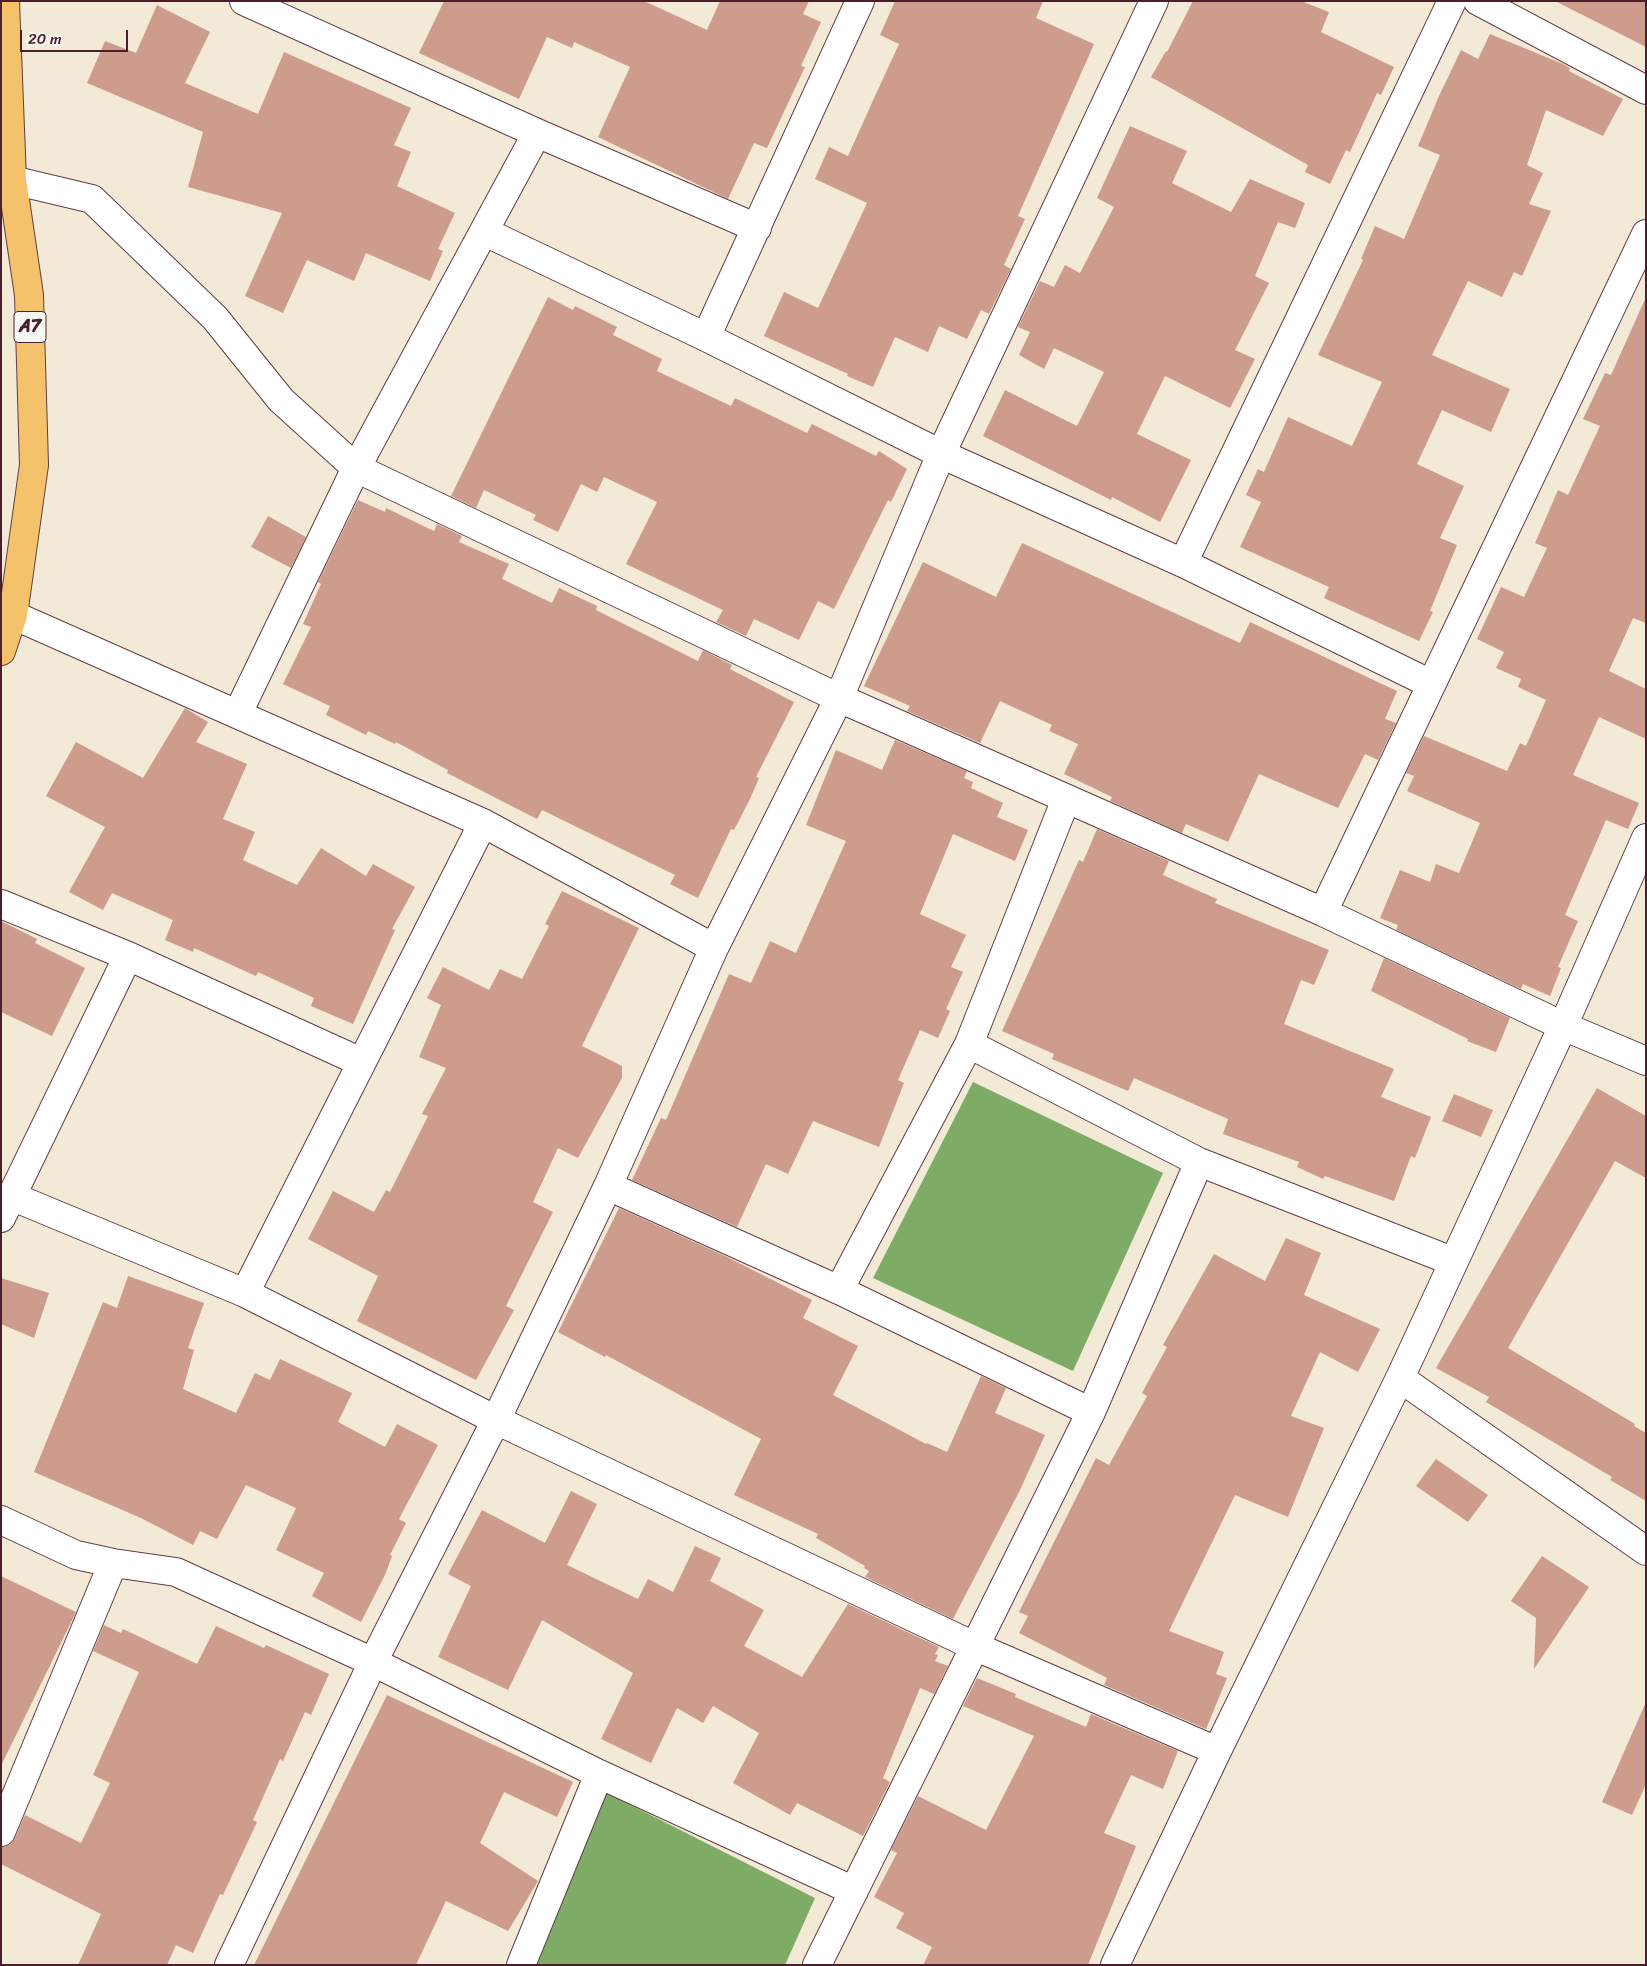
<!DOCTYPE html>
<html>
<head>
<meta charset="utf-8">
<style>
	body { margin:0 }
	#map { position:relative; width:1647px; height:1966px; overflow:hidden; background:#f2e9d6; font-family:Sriracha,sans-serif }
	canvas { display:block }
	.frame { position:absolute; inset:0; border:2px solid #4a1f2b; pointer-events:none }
	.scale { position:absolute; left:20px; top:30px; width:108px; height:22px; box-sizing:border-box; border:2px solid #4a1f2b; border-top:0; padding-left:6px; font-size:15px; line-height:18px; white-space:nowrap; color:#4a1f2b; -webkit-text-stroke:4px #f6f6f2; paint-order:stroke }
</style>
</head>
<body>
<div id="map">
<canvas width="1647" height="1966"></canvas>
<div class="frame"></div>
<div class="scale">20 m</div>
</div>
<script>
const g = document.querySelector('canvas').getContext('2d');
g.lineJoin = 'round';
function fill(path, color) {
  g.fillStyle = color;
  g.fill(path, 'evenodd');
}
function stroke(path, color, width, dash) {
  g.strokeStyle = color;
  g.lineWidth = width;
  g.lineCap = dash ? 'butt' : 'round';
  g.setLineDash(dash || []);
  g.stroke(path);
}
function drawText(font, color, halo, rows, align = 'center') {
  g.font = font + ' Sriracha,sans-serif';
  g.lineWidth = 5;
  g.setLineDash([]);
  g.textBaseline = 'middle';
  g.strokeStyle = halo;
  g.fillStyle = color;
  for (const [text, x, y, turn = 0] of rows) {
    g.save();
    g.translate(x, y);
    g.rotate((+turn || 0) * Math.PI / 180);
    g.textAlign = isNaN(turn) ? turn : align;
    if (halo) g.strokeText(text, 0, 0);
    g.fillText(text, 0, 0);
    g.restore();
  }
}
const forest = new Path2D(`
	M973 1082 1163 1173 1073 1371 873 1278Z
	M605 1792 815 1898 785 1965H532Z`);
const building = new Path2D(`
	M444 1H644L707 30 720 1H809L803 14 821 22 801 66 805 67 767 148 754 143 728 199 598 137 630 67 574 42 572 48 547 37 519 99 419 53Z
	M895 1H1043L1036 18 1094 44 1018 216 1025 219 1004 265 1011 269 989 314 981 310 967 339 939 326 928 352 895 337 873 387 847 376 848 374 764 336 784 292 818 308 867 203 815 179 829 147 848 156 875 96 899 44 880 35Z
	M1193 1H1301L1329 12 1321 32 1394 67 1381 95 1377 93 1350 152 1346 150 1330 184 1305 172 1308 165 1151 77 1166 51 1167 52Z
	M1555 1H1646V47Z
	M157 5 210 32 185 83 258 114 284 52 411 108 394 145 411 152 397 186 455 213 438 249 443 251 430 281 366 253 354 281 307 260 283 313 245 296 282 213 188 187 203 132 87 83 105 41 136 53Z
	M1490 34 1563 64 1570 68 1569 71 1623 99 1603 136 1546 110 1527 165 1543 173 1529 204 1551 211 1522 276 1514 272 1502 297 1468 281 1432 355 1510 389 1491 432 1442 410 1417 464 1464 486 1440 538 1457 545 1430 611 1433 612 1419 641 1324 598 1329 587 1240 547 1261 502 1246 495 1258 469 1264 472 1288 417 1352 446 1382 382 1318 355 1363 260 1361 259 1375 226 1404 239 1440 155 1418 146 1439 96 1461 50 1478 59Z
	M1130 126 1187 151 1172 183 1231 212 1250 179 1305 203 1295 228 1278 222 1255 276 1269 283 1235 350 1255 359 1230 408 1165 376 1137 434 1191 460 1160 522 1112 497 1111 500 983 436 1005 390 1077 426 1104 372 1054 348 1044 369 1019 355 1030 332 1018 327 1040 281 1054 287 1065 265 1080 273 1114 207 1097 198Z
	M548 297 573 310 575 306 617 327 613 335 662 359 657 371 731 406 735 398 807 433 812 424 876 456 879 451 907 469 891 502 888 500 834 609 818 601 799 640 754 619 746 636 716 622 723 610 626 564 657 502 604 477 597 492 581 484 558 532 533 520 536 515 484 490 476 508 451 496Z
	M1646 297V623L1633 618 1609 671 1646 689V739L1599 717 1573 775 1639 803 1628 829 1606 820 1565 915 1578 921 1558 967 1561 968 1550 996 1523 984 1521 989 1396 930 1398 925 1380 918 1400 870 1430 882 1436 864 1459 873 1480 823 1407 791 1414 776 1406 773 1424 736 1507 771 1520 743 1526 746 1546 700 1518 687 1521 679 1496 668 1504 652 1477 639 1501 587 1524 597 1547 548 1535 543 1558 490 1568 495 1600 426 1583 419 1605 373 1611 375Z
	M358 500 385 512 386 508 434 531 437 524 462 536 459 542 509 564 502 579 552 603 559 588 597 606 596 610 698 661 703 650 732 665 730 669 794 702 756 777 759 778 749 801 734 830 731 829 698 898 670 884 675 875 542 810 537 819 447 773 448 770 396 742 395 744 368 731 366 735 326 715 330 706 283 684 311 627 303 624 321 584 318 582Z
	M268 516 306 537 291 568 251 547Z
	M1022 543 1240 643 1250 622 1397 691 1385 719 1396 723 1378 760 1365 754 1338 808 1259 774 1228 842 1186 824 1182 833 1110 801 1112 797 1064 774 1078 744 1049 731 1052 725 1000 701 980 743 907 711 910 706 864 686 923 562 996 597Z
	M185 708 208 722 196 742 247 764 223 819 255 832 243 860 297 885 321 848 366 876 373 864 415 887 392 929 395 930 353 1024 311 1006 314 998 258 972 256 976 194 948 193 952 165 940 173 920 112 893 103 910 69 892 105 827 46 796 76 742 143 778Z
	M895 740 967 771 964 778 973 782 971 788 1003 803 997 817 1028 830 1015 861 953 834 920 914 966 935 951 967 963 972 946 1009 950 1011 938 1038 920 1030 898 1080 904 1083 879 1147 813 1121 788 1174 766 1164 737 1227 632 1180 661 1118 666 1120 729 974 751 983 770 941 796 953 846 841 806 825 836 750 882 770Z
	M1097 829 1169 861 1163 875 1217 899 1215 903 1329 950 1314 985 1301 980 1284 1024 1394 1069 1381 1097 1431 1117 1415 1158 1411 1156 1394 1201 1325 1176 1323 1179 1297 1167 1299 1162 1223 1134 1228 1119 1134 1078 1128 1091 1052 1059 1054 1054 1002 1031 1079 860 1083 862Z
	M562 891 639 928 582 1046 622 1066V1078L578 1158 558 1148 533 1202 553 1212 506 1306 514 1310 476 1380 357 1321 378 1276 308 1239 333 1191 374 1212 386 1190 390 1192 428 1116 422 1114 446 1068 419 1057 441 1005 427 998 443 967 489 990 500 969 522 979 549 926 545 924Z
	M1 921 37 939 35 943 85 968 52 1036 1 1012Z
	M1384 958 1510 1018 1496 1052 1467 1041 1468 1039 1371 991Z
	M1597 1088 1646 1116V1178L1615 1161 1508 1348 1635 1424 1634 1426 1646 1433V1501L1610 1480 1612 1477 1486 1402 1489 1397 1436 1368Z
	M1454 1094 1493 1110 1481 1137 1442 1121Z
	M619 1208 725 1256 812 1300 803 1318 858 1346 833 1395 894 1427 926 1444 927 1443 947 1452 981 1376 1006 1388 995 1413 1045 1435 1020 1490 953 1619 865 1577 869 1571 864 1568 865 1566 816 1538 818 1534 734 1495 761 1439 606 1355 605 1357 558 1332Z
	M1286 1238 1321 1253 1304 1295 1380 1329 1358 1372 1320 1352 1291 1416 1324 1428 1288 1517 1235 1495 1169 1631 1224 1652 1216 1674 1227 1678 1206 1729 1104 1685 1107 1678 1019 1633 1028 1616 1019 1612 1096 1458 1109 1465 1147 1396 1142 1393 1167 1347 1163 1345 1214 1254 1265 1281Z
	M128 1276 204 1303 188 1348 194 1350 183 1389 236 1413 255 1373 270 1380 280 1359 352 1393 338 1422 385 1447 397 1424 438 1445 399 1519 406 1523 390 1555 392 1556 385 1575 361 1622 312 1596 324 1573 276 1550 296 1508 246 1485 217 1539 200 1531 193 1545 141 1518 34 1472 103 1302 117 1308Z
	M1 1278 49 1293 34 1338 1 1324Z
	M1436 1459 1488 1495 1468 1522 1416 1486Z
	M571 1491 597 1504 567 1565 638 1599 648 1579 673 1592 695 1546 721 1558 710 1581 764 1610 744 1646 802 1677 848 1604 939 1647 935 1654 938 1655 935 1661 948 1666 934 1694 920 1688 883 1778 890 1782 863 1836 797 1803 790 1815 733 1783 759 1733 713 1706 703 1723 677 1708 651 1763 601 1739 633 1673 542 1620 508 1690 438 1657 471 1586 448 1574 482 1510 545 1543Z
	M1542 1556 1589 1587 1534 1669 1536 1618 1511 1601Z
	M1 1576 76 1612 1 1766Z
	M104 1625 121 1633 123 1629 197 1664 216 1626 264 1648 266 1645 329 1674 311 1715 305 1712 283 1761 280 1759 253 1820 257 1822 223 1895 220 1894 193 1953 176 1945 167 1965H78L101 1914 1 1864V1847L10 1845 15 1838 25 1815 81 1843 110 1783 93 1775 139 1672 93 1651Z
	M977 1678 1016 1694 1015 1697 1086 1727 1091 1714 1178 1751 1163 1789 1131 1775 1104 1833 1136 1846 1088 1965H923L932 1947 896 1928 904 1913 874 1897 897 1853 891 1850 918 1796 986 1830 1034 1736 963 1706Z
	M387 1695 573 1782 557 1817 504 1792 480 1843 538 1881 508 1931 446 1901 416 1965H254Z
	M1646 1702V1784L1632 1815 1602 1802Z`);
const street = new Path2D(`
	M244 1 537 133 757 228
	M1478 1 1646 90
	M12 180 92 199 215 318 281 400 356 468 537 133
	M485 232 706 337 941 454 1183 563 1431 684
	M706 337 860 1
	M1183 563 1452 1
	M1 612 13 615 483 823 714 948
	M238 713 356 468 839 698 1323 912 1563 1026 1646 1061
	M1 904 128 956 361 1062
	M1323 912 1646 234
	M969 1044 1199 1162 1452 1261
	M608 1186 839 1290 1091 1412
	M11 1196 245 1293 496 1420 974 1646 1217 1751
	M1 1218 128 956
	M839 1290 969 1044 1066 799
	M245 1293 483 823
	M1400 1378 1646 1551
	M1 1520 76 1555 113 1563
	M1 1832 113 1563 176 1572 373 1662 599 1774 854 1891
	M229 1965 373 1662 496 1420 608 1186 714 948 839 698 941 454 1154 1
	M521 1965 599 1774
	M817 1965 1091 1412 1199 1162
	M1115 1965 1217 1751 1400 1378 1563 1026 1646 838`);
const highway = new Path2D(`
	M1 651 13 615 34 465 29 295 12 180 5 1`);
const shields = [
	[30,327,32]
];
const shieldNames = [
	["A7",30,327]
];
fill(forest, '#7eac66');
fill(building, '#ce9c8c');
stroke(street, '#633d45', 30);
stroke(highway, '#633d45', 30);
stroke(street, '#fff', 28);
stroke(highway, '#f3c26a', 28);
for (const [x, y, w] of shields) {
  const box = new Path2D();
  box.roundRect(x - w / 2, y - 15.5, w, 31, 4);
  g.fillStyle = '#f6f6f2';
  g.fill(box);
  stroke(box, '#4a1f2b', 1);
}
drawText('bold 18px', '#4a1f2b', null, shieldNames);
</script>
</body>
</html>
